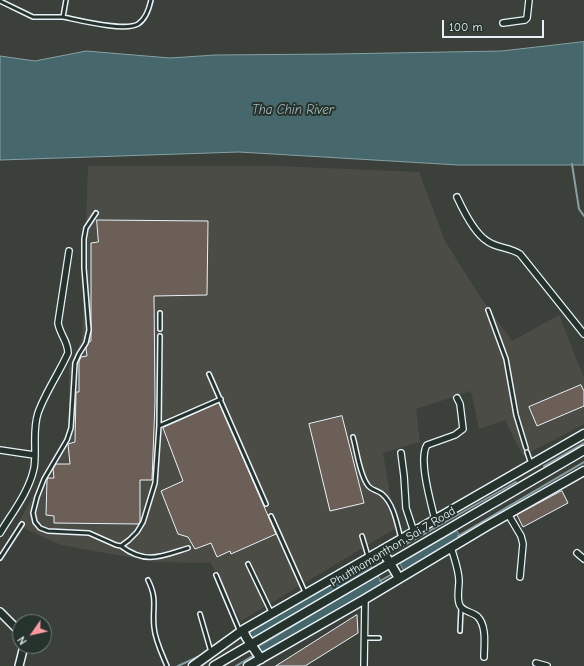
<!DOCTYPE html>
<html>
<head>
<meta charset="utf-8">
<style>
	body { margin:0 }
	#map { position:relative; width:584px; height:666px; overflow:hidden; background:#3b403a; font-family:"Comic Neue",sans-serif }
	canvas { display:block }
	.north { position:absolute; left:12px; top:614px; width:40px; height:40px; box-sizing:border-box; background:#26332d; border:1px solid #747f7e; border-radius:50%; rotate:236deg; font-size:11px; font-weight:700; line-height:16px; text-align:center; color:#e8f1f8 }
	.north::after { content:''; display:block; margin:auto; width:14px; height:18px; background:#ff9aa2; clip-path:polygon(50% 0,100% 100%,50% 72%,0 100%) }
	.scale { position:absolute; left:442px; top:20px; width:102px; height:18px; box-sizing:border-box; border:2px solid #e8f1f8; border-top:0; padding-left:5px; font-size:12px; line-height:14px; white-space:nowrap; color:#e8f1f8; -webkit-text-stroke:3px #26332d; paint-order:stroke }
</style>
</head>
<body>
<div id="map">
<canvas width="584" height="666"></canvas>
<div class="north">N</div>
<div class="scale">100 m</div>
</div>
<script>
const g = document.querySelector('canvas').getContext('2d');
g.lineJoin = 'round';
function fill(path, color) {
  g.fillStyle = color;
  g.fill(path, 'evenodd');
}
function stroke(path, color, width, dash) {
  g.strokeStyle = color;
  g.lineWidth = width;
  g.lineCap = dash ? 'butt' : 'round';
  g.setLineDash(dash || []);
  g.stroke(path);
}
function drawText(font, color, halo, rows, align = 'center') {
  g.font = font + ' "Comic Neue",sans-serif';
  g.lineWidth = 4;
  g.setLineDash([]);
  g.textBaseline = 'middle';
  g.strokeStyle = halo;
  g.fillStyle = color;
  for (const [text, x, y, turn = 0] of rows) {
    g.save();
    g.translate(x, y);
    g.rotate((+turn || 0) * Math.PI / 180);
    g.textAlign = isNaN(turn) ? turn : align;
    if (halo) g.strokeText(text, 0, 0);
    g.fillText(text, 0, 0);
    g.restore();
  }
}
const built = new Path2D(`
	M88 166H276L419 172 445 241 481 298 512 341 559 315 584 378V388L581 389 584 395V424L523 456 505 420 479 429 471 391 416 409 420 442 383 453 396 528 241 621 211 563 156 562 61 545 17 525 69 434V368L82 339Z`);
const water = new Path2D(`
	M584 42V165H458L239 152 0 160V56L35 61 86 51 170 58 215 55 335 54 501 51Z
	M457 531 461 538 404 571 400 564Z
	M368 562 373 569 252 639 248 634Z
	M378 576 383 584 260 653 258 648 260 646Z`);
const stream = new Path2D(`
	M572 164 579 209 584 216
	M544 466 584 443
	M458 536 584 462
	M387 555 516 482
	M370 565 383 557
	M380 581 394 573
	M178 666 202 655
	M236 666 256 654`);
const building = new Path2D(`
	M97 220 208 221 207 295 154 296 155 402 152 480H140V522L138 524 54 523V516L46 515 47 480 48 478H54L53 469 56 464H70L68 444 75 442 76 392H79V361L81 357 87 356 86 348 89 342 91 341V243L98 242Z
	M581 385 584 391V406L537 426 529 407Z
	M219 403 276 534 231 554 230 551 217 557 211 543 195 549 188 537 178 534 161 491 183 481 163 428Z
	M342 416 364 503 330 511 309 424Z
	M562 491 568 503 523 527 517 515Z
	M357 615 358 633 305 666H276Z`);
const service = new Path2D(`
	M66 0 63 17C78 20 125 32 138 24 146 19 149 9 151 0
	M0 1 33 17H63
	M96 213 86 228 84 239V268L89 330 86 343 79 354 75 363 71 428 67 440 44 479 37 497 33 513 35 522 40 528 48 531 89 533 116 545 121 546 129 540 137 532 143 522 155 483 159 426
	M488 310 506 359 516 415 526 448
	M160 329V313
	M160 336 159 426 221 399
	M209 374 266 504
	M353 437C357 451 359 472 367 484 370 490 377 490 382 494 394 504 397 524 401 539
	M527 452 531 464
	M271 516 305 592
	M362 536 368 556
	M121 546C146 565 162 556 188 548
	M0 558 22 524
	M248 564 271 612
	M216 575 240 632
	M148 580C158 600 152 607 154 627 155 640 162 654 167 666
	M200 614 211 652
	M460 631 461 608
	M364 638H379`);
const minor = new Path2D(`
	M503 23 525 20 527 18 529 0
	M457 197C463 210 474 233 487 241 496 248 509 247 520 254L584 334
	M0 450 34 455
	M401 453 404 476 406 508 414 532
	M508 514 521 536 523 544 520 577
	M435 520C431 503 418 459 427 445L455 435 463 429 460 404 457 398
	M0 533C12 513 29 492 34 468 37 450 32 431 38 413 45 393 59 373 68 353 68 341 60 335 58 323L69 251
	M451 547C454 558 459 570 459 581 459 588 457 596 459 603 461 612 472 611 478 617 487 627 484 645 484 657
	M577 553 584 559
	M536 663 547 666
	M364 666 365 599`);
const tertiary = new Path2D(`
	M0 612 20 632
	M19 666 24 646`);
const secondary = new Path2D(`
	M382 550 399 578
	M243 630 246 637 261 659
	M193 666 243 630 584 434
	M214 666 584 450
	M248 666 365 599 487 526 584 471`);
const streetNames = [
	["Phutthamonthon Sai 7 Road",393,547,-31]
];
const waterNames = [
	["Tha Chin River",293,110]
];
fill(built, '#4c4c47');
fill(water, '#46686c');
stroke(water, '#879fa4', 1);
stroke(stream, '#879fa4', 2);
fill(building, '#6b5f57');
stroke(building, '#e8f1f8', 1);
stroke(service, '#e8f1f8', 6);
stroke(minor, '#e8f1f8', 8);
stroke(tertiary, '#e8f1f8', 10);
stroke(secondary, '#e8f1f8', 11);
stroke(service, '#26332d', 3);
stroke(minor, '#26332d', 5.5);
stroke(tertiary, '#26332d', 7);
stroke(secondary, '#26332d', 8);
drawText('12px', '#e8f1f8', '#26332d', streetNames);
drawText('italic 13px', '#a7bac0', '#26332d', waterNames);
</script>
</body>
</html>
